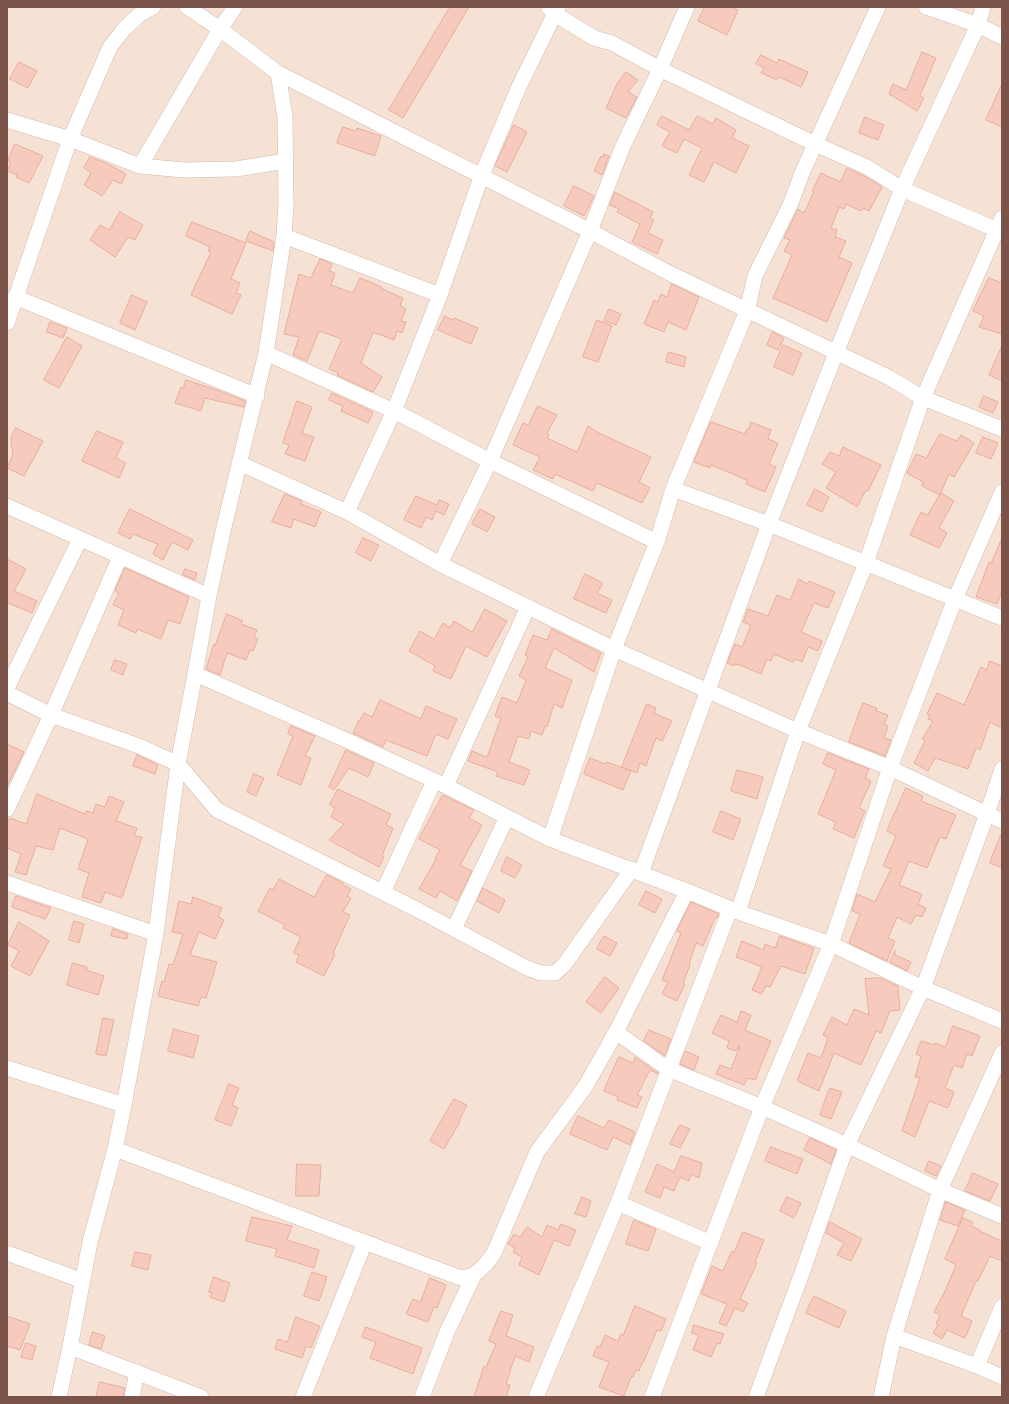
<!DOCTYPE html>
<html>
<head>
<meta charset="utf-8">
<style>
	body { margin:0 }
	#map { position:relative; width:1009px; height:1404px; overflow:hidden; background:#fef2e7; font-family:"Roboto Condensed",sans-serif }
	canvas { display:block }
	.frame { position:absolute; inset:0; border:8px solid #7b5349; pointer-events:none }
</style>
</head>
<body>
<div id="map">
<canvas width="1009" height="1404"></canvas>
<div class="frame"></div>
</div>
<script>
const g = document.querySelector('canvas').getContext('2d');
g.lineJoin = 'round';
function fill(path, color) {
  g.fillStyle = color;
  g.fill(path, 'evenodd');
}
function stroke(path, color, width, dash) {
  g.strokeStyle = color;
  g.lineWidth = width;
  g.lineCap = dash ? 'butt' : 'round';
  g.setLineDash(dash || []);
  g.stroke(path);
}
const residential = new Path2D(`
	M7 7H1002V1397H7Z`);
const building = new Path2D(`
	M450 7H469L403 118 389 110Z
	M705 7H731L738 10 727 35 698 21Z
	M922 52 936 58 920 96 924 98 917 111 889 94 893 84 906 90Z
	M761 55 777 63 779 59 808 72 801 87 779 77 777 80 761 73 764 68 756 64Z
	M19 62 37 71 28 88 10 79Z
	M626 72 638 80 628 92 637 97 626 118 606 108 617 84Z
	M1002 84V127L986 120Z
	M662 116 689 130 697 116 713 124 716 118 736 130 732 138 749 146 736 173 714 162 704 182 689 175 702 148 684 139 677 153 662 146 670 132 657 125Z
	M865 117 884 125 878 140 859 133Z
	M514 125 527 132 507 172 495 166Z
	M343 127 356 131 357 128 381 136 375 156 337 143Z
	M15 144 43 156 29 183 16 177 17 175 7 171 11 162 8 161Z
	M604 154 609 156 602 175 594 171 601 156 603 157Z
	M90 157 106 163 126 174 121 184 113 180 102 196 84 185 91 173 84 168Z
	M847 168 868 178 882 187 869 211 863 208 861 211 846 204 844 209 839 207 831 228 837 230 835 237 846 241 839 257 852 263 827 322 773 298 792 255 784 251 790 240 784 238 798 209 804 213 814 192 812 191 821 173 840 182Z
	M574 186 594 196 584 216 564 206Z
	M615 192 653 212 650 218 654 220 648 233 663 240 657 254 632 242 640 224 617 212 619 209 610 205Z
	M120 212 143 225 135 240 128 237 115 257 90 240 100 225 109 230Z
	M192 222 246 243 231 279 240 283 236 293 241 295 232 314 191 295 211 252 208 251 210 247 186 236Z
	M250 231 274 242 273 251 246 241Z
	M320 259 332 264 329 271 335 273 331 285 353 293 360 278 382 287V289L403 298 400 306 406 309 401 321 406 322 402 333 397 331 394 340 373 332 361 363 382 377 373 392 339 376 337 375 338 373 329 369 342 339 319 331 307 361 293 355 299 337 284 334 299 274 311 278 316 266H317Z
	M989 278 1002 283V334L979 327 984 316 973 311Z
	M672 284 699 297 686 330 668 322 664 332 644 324 654 300 658 302 661 294 667 297Z
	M132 295 147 302 135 330 120 323Z
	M609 309 621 314 616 325 604 321Z
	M445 316 453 320 454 318 478 328 471 344 438 330Z
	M597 320 612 326 598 362 583 357Z
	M50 322 67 328 63 338 47 332Z
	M773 332 784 338 778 350 767 345Z
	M67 337 82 346 59 388 44 380Z
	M783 345 802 353 793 375 774 367Z
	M1002 346V381L989 375Z
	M669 352 686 357 684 367 666 362Z
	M186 380 220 391 245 401 244 407 205 398 201 411 175 403 181 387 183 388Z
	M332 393 373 412 368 423 341 411 343 406 329 400Z
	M984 396 998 402 993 413 979 407Z
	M297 401 312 407 302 433 314 437 305 461 285 454 289 445 283 443Z
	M538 406 557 415 547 433 549 435 547 438 577 452 588 426 599 433 651 457 639 482 650 488 642 503 597 483 593 491 555 474 553 479 533 470 540 457 513 445 523 423 528 425Z
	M711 422 745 434 747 429H749L751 422 771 430 768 439 778 443 769 464 776 467 765 492 746 484 747 480 711 465 710 468 694 462Z
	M16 428 43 441 24 476 7 468 13 454 11 444V437Z
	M97 431 123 442 116 458 126 463 119 478 82 461Z
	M940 434 957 441 961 435 974 443 954 477 949 474 940 495 922 486 923 482 907 473 916 454 926 458Z
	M983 437 998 443 991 459 976 453Z
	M843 447 881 465 868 491 866 490 857 507 826 488 836 472 822 464 830 452 839 456Z
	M815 489 829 497 822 512 807 505Z
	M941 493 954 501 939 528 947 533 939 548 910 535 921 512 927 515Z
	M285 494 302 501 301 504 321 512 315 527 294 519 291 528 272 522Z
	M416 496 437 505 439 500 449 504 444 515 436 511 432 520 426 517 421 528 404 520Z
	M130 509 193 540 188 550 172 542 163 560 153 554 158 544 133 534 130 539 118 533Z
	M480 509 495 517 487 532 472 524Z
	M363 538 379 545 371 561 356 553Z
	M1002 538V591L997 604 976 597 989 562 991 563Z
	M7 559 26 569 14 591 37 601 32 613 8 603 7 605Z
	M125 568 189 597 180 624 168 620 161 639 137 629 136 633 118 625 124 610 113 605 119 593 115 591Z
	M185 569 197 573 195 580 183 575Z
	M585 574 603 583 597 593 612 600 606 613 574 599Z
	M799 579 807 584 809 581 835 592 828 608 814 603 801 632 822 641 818 651 808 647 802 662 795 659 793 662 774 654 771 661 767 659 761 674 740 665 735 664 734 666 727 663 735 644 742 647 751 625 743 622 748 609 768 616 777 595 790 600Z
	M485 609 507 621 487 657 466 646 451 679 433 671 435 666 409 651 420 631 434 639 443 623 450 628 454 621 472 632Z
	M227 614 243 621 241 624 257 630 254 637 258 639 253 651 250 650 246 660 227 653 220 675 206 669 214 644 215 645Z
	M552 629 601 653 594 672 554 648 545 668 572 680 562 708 554 704 547 727 545 726 542 735 531 731 529 739 518 736 509 762 530 770 524 785 496 776 498 772 468 761 472 751 487 757 501 718 495 716 502 697 517 703 526 680 519 676 528 657 525 655 533 635 547 640Z
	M115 660 127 664 123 675 111 670Z
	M990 661 1002 666V728L990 722 980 750 976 748 968 769 935 758 928 771 914 763 925 741 922 739 933 721 928 719 930 715 927 714 937 693 964 705 981 667 986 670Z
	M380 700 421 719 426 706 457 719 448 739 436 734 427 756 386 740 383 747 353 733 359 720H360L364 713 372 717Z
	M863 703 877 708 876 711 888 715 884 724 888 726 884 738 891 740 885 756 849 742Z
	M647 704 656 708 654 713 672 721 662 741 656 738 646 766 640 763 637 773 622 767Z
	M291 726 315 736 305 756 311 758 301 785 277 775 293 736 288 734Z
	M7 744 24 752 7 786Z
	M346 750 374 763 368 777 349 768 334 790 329 787Z
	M828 753 869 769 865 778 871 781 859 808 865 811 854 838 833 829 836 822 818 814 836 770 823 764Z
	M137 755 158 765 155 774 133 766Z
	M590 758 606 764 607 762 631 771 623 790 584 774Z
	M737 770 763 777 757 799 731 791Z
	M254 774 264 778 256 796 247 792Z
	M906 788 923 796 921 801 956 815 946 839 940 837 927 868 909 861 899 885 922 894 918 904 926 908 922 917 916 915 911 924 897 917 888 938 895 941 887 961 849 943 860 914 852 911 857 894 875 902 891 869 883 866 896 836 887 831Z
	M338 789 391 814 386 825 393 828 382 856 384 857 379 867 329 840 344 824 331 817 335 808 330 805Z
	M37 794 85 814 86 811 93 813 96 804 105 807 109 796 124 802 116 821 137 828 134 836 142 837 122 898 105 892 101 903 82 897 89 873 78 869 88 839 60 828 53 850 36 846 26 875 15 872 21 854 7 848V824L10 818 26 824Z
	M443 795 474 810 469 818 482 825 460 865 472 871 457 901 440 891 436 898 419 889 436 859 435 858 440 850 419 839Z
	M721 811 741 819 733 840 713 832Z
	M1001 835H1002V868L990 863Z
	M507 857 522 865 515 878 501 871Z
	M327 875 343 883 342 884 351 889 347 896 351 898 343 912 350 915 333 953 335 954 324 976 296 962 299 955 293 953 301 937 283 928 285 925 258 911 270 888 273 890 279 879 314 897Z
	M483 888 505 900 499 913 477 901Z
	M646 891 662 899 655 913 639 905Z
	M16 896 51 908 45 919 12 907Z
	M193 897 222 908 218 917 224 920 215 939 199 932 190 955 217 962 206 998 201 997 198 1006 158 996 162 981 164 982 169 964 173 965 183 934 172 932 179 901 191 904Z
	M691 902 719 914 717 918H715L703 946 696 943 689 964 690 965 683 983 685 984 677 1001 662 994 668 982 662 980 681 933 677 931Z
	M74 921 84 924 79 943 69 940Z
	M19 922 49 941 30 976 11 966 19 951 8 945Z
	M113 929 128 934 127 939 111 936Z
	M604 936 617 943 610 956 597 949Z
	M780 936 814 948 805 974 781 966 770 987 766 986 762 994 752 990 762 967 736 957 742 941 763 950 765 944 775 948Z
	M895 951V955L911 962 907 971 890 962Z
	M73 963 87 967 86 970 104 976 98 995 67 985Z
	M605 977 619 988 601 1013 586 1002Z
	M880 978 898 986 900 1010 890 1011 881 1033 876 1031 861 1065 834 1053 819 1091 797 1081 808 1053 821 1058 828 1038 823 1035 832 1017 847 1025 854 1009 869 1015 865 979Z
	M741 1011 751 1015 745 1030 771 1041 755 1080 748 1078 744 1085 716 1074 720 1065 731 1069 740 1046H739L736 1051 727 1048 729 1041 712 1033 721 1015 737 1022Z
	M103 1018 114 1020 106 1056 96 1054Z
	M953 1026 980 1036 972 1056 967 1054 962 1068 954 1065 945 1088 954 1092 948 1108 929 1101 915 1137 902 1131 920 1078 915 1077 921 1056 916 1054 921 1041 935 1045V1043L945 1047Z
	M174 1029 199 1036 193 1058 168 1051Z
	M649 1030 671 1039 665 1056 644 1041Z
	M685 1051 699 1057 694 1070 680 1064Z
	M619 1057 633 1063 635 1057 658 1073V1074L650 1070 637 1095 642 1097 637 1108 617 1100 618 1097 604 1091Z
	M229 1084 239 1088 232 1105 238 1108 231 1126 215 1120Z
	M830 1088 842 1092 831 1119 820 1115Z
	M454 1099 467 1105 459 1121 460 1122 444 1149 430 1141Z
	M578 1116 604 1128 609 1120 635 1132 630 1145 613 1137 607 1150 570 1134Z
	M680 1125 690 1129 680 1148 670 1144Z
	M810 1138 836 1150 831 1164 804 1150Z
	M771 1147 803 1159 797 1174 765 1161Z
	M681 1156 702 1163 699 1178 691 1174 689 1181 680 1177 674 1191 664 1187 660 1198 645 1192 657 1164 674 1172Z
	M929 1161 941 1166 936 1176 925 1171Z
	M297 1164 321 1165 319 1196H296Z
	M973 1173 998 1184 990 1201 965 1191Z
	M582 1197 591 1201 586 1217 575 1214Z
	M787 1197 801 1203 794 1218 780 1211Z
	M946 1202 965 1210 958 1226 940 1220Z
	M252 1217 292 1226 287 1240 319 1250 314 1268 275 1256 277 1249 246 1241Z
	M963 1218 973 1222 971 1226 980 1230 979 1231 1002 1241V1261L990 1256 978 1281H976L961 1316 972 1321 965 1338 947 1330 942 1339 933 1333 938 1325 936 1324 940 1315 934 1312 946 1289 956 1265 945 1259Z
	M634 1220 656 1229 648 1251 626 1244Z
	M830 1222 862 1239 851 1261 837 1255 844 1243 826 1233Z
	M561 1224 576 1230 569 1246 554 1240 539 1275 519 1265 522 1257 513 1252 515 1248 508 1244 514 1234 520 1237 527 1227 542 1237 547 1225 558 1230Z
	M743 1232 764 1240 755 1262 757 1263 740 1299 748 1303 743 1312 735 1308 726 1326 719 1323 727 1304 701 1294 712 1266 723 1271 732 1251 734 1252Z
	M135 1252 151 1255 148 1270 132 1266Z
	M312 1272 327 1277 319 1301 304 1296Z
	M214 1277 230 1283 224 1302 210 1297 212 1293 209 1292Z
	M430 1278 446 1285 437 1308 434 1307 428 1322 406 1314 413 1299 420 1302Z
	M814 1296 846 1311 839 1328 806 1313Z
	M635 1306 666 1319 661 1331 657 1330 643 1363H642L639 1371 636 1370 633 1377H631L624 1396 599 1387 609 1362 593 1356 597 1346 600 1347 605 1335 618 1341 621 1334 623 1335Z
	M501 1311 513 1315 506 1336 534 1347 529 1362 515 1356 506 1384 510 1385 506 1397H474L484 1366 486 1367 496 1344 489 1341Z
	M7 1316 30 1324 20 1350 7 1346Z
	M296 1317 320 1326 311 1348 306 1346 302 1358 275 1349 278 1339 287 1342Z
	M694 1325 724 1334 720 1344 717 1343 711 1357 693 1350 699 1335 692 1333Z
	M366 1327 422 1348 413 1374 370 1358 376 1342 362 1337Z
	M93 1332 105 1336 101 1349 89 1345Z
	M26 1343 36 1346 32 1360 21 1357Z
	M100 1382 125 1388 123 1397H96Z`);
const minor = new Path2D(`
	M187 7 220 29 278 73 590 231 669 273 888 377 923 398 1002 429
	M926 7 978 25 1002 37
	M549 8 555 14 594 38 612 43 660 69 815 144 867 167 902 189 1002 232
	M7 120 70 139 140 166 184 170 236 169 286 161
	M140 166 220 29 235 7
	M284 236 440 295
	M15 297 257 396
	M7 323 70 139 110 47 124 29 139 15 153 7
	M266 353 394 411 490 461 657 542
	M239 463 347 512 440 564 614 649 798 731 890 768 1002 821
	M673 489 769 524 1002 618
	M7 506 209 596
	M347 512 394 411 440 295 481 177 518 89 558 7
	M440 564 490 461 590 231 623 146 660 69 687 7
	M195 674 346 740 446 786 550 839 687 891 738 912 831 944 923 988 1002 1021
	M7 688 80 539
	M7 693 51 715 139 746 178 764 217 810 416 909 527 968 541 973H555L564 965 632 869
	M446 786 528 607
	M7 809 51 715 120 557
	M550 839 614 649 657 542 673 489 747 311 755 276 791 203 802 173 878 7
	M641 873 769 524 836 353 902 189 978 25 983 7
	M7 883 156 934
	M383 892 434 781
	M738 912 798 731 866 563 923 398 1002 218
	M454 929 507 817
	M616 1032 668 1069 762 1107 847 1145 940 1190 1002 1216
	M7 1068 124 1105
	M115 1149 461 1278 474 1275 485 1265 494 1253 537 1152 585 1087 616 1032 687 891
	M618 1203 711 1243
	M7 1253 83 1281
	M894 1336 977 1366 1002 1377
	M70 1347 201 1397
	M977 1366 1002 1307
	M59 1397 70 1347 90 1242 115 1149 124 1105 156 934 178 764 195 674 209 596 224 527 266 353 284 236 286 204 285 117 278 73
	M132 1397 137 1372
	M303 1397 365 1242
	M422 1397 447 1332 474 1275
	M536 1397 618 1203 730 909
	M652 1397 762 1107 831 944 890 768 955 599 1002 492
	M756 1397 802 1273 847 1145 923 988 987 814 1002 769
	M881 1397 894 1336 940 1190 1002 1053`);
fill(residential, '#f6e2d5');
fill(building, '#f6cbbd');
stroke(building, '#eaae9c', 1);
stroke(minor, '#d4baae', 16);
stroke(minor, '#fff', 15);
</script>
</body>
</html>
